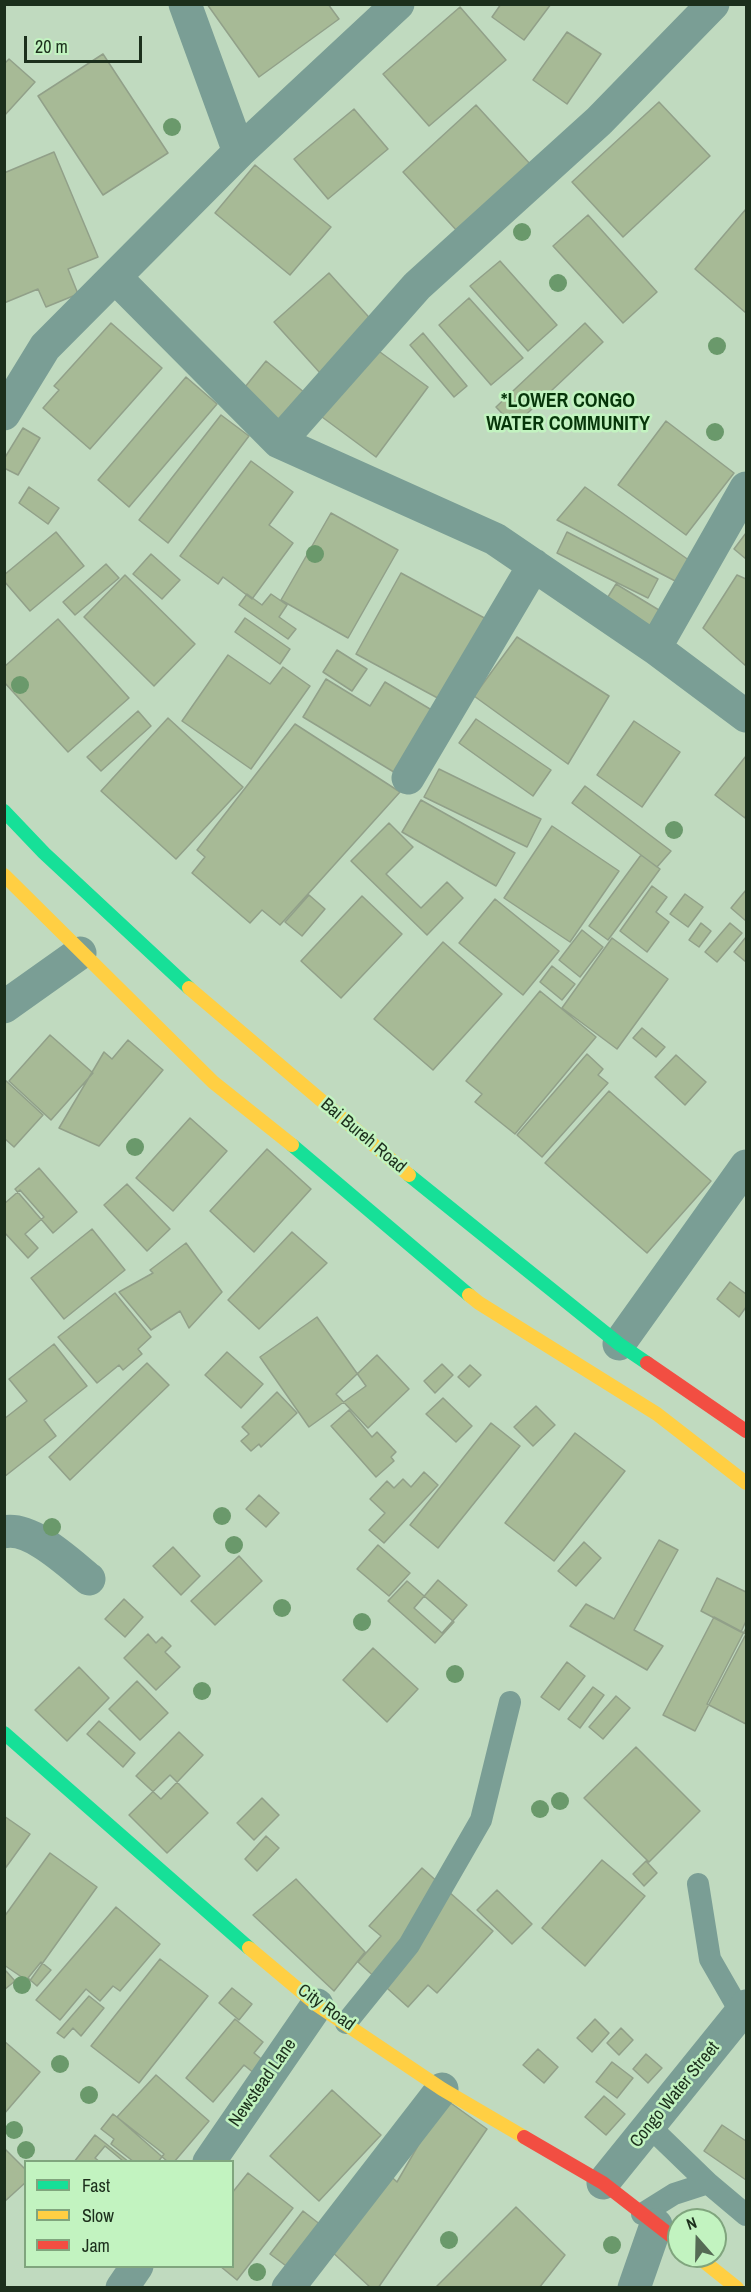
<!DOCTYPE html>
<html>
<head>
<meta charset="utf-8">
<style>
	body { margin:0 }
	#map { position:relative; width:751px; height:2292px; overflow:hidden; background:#c0dabf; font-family:"Archivo Narrow",sans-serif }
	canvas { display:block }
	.frame { position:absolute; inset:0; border:6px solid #1c2f1c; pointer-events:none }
	.legend { position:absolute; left:24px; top:2160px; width:210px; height:108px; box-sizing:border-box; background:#c2f3c0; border:2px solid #80a57e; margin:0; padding:8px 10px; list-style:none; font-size:18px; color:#1c2f1c }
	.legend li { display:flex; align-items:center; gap:12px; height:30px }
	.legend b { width:30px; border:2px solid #80a57e }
	.north { position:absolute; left:667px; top:2208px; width:60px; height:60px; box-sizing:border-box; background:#c2f3c0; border:2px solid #80a57e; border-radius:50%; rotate:340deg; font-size:16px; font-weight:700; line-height:24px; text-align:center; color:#1c2f1c }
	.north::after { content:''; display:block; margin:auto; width:21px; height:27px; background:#556b55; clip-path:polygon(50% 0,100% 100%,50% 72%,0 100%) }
	.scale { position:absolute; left:24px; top:36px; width:118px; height:27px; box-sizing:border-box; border:3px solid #1c2f1c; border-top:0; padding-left:8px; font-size:18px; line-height:21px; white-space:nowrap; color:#1c2f1c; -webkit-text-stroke:4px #c2f3c0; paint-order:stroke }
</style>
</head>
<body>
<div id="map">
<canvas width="751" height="2292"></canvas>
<div class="frame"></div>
<ul class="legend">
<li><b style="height:8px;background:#16e098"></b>Fast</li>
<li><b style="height:8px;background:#ffcf43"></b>Slow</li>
<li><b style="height:8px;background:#f24e42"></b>Jam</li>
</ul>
<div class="north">N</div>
<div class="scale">20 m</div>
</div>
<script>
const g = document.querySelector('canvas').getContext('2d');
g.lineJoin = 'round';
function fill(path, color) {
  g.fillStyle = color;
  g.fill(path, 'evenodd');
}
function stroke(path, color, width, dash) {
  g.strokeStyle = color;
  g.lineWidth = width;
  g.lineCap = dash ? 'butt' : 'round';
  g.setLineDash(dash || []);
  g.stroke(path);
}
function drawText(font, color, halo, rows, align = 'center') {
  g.font = font + ' "Archivo Narrow",sans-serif';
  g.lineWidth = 5;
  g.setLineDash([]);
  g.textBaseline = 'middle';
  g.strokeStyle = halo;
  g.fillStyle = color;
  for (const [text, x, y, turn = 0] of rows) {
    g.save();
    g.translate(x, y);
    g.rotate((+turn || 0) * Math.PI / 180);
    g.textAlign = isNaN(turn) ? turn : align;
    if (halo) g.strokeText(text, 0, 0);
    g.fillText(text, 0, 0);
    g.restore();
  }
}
const building = new Path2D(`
	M207 4H328L339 19 259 77Z
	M501 4H551L524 40 492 17Z
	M460 7 506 60 429 126 383 74Z
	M567 32 601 54 567 104 533 80Z
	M103 54 168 153 103 195 38 96Z
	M9 59 35 82 4 116V64Z
	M659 102 710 156 623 237 572 182Z
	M476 105 531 165 458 232 403 172Z
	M354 109 388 149 328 199 294 159Z
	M54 152 98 257 68 269 78 294 46 307 38 289 4 303V173Z
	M255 165 331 227 290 275 215 213Z
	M746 209V313L695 269Z
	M588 215 657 292 623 323 553 246Z
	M500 261 557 325 528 351 470 286Z
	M329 273 376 325 321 374 274 322Z
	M469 298 523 358 491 385 439 325Z
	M111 323 162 368 90 449 43 408 59 390 54 386Z
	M585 323 603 342 514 426 496 407Z
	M423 333 467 386 454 397 410 345Z
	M369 344 428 387 376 457 318 414Z
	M266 361 305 393 280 424 241 392Z
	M186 377 217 404 129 507 98 480Z
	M221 415 249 436 168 543 139 520Z
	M666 421 734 473 686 535 618 485Z
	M23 428 40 438 18 475 4 468V459Z
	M251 461 293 492 269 525 293 543 252 599 223 577 218 584 180 556Z
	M29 487 59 508 48 524 19 503Z
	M585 487 693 563 681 584 557 520Z
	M331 513 398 550 348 638 281 600Z
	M56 532 84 566 30 611 4 581V575Z
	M567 532 658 579 648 598 557 553Z
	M746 533V559L734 549Z
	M151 554 180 580 162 599 133 574Z
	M106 564 119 578 75 615 63 602Z
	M401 573 490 621 445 702 356 654Z
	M125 575 195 644 154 686 84 617Z
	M737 575 746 579V666L703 628Z
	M616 584 682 624 658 661 593 621Z
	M247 594 262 605 271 594 287 605 279 617 296 629 288 639 239 605Z
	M245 618 290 649 280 664 235 632Z
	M58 619 129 698 68 752 4 682V667Z
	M517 637 609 696 568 764 474 696Z
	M337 650 367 669 352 691 323 672Z
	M228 655 270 684 283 667 310 686 251 769 182 721Z
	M326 679 370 706 385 682 445 718 407 780 303 717Z
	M138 711 151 726 101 771 87 757Z
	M168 718 243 787 176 859 101 791Z
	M476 719 551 770 533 796 459 743Z
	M634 721 680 752 642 807 597 775Z
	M295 724 400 792 280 925 262 910 250 923 192 873 205 857 197 850Z
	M746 756V815L745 818 715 795Z
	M439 769 541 819 527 847 424 797Z
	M585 786 671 851 657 867 572 803Z
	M421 800 515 853 496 886 402 832Z
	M389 823 413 847 386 874 421 908 447 882 463 898 427 935 351 861Z
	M552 826 619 871 570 942 504 898Z
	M641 855 660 869 608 940 589 926Z
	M652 886 667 897 656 912 669 922 647 952 620 931Z
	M746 890V921L731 908Z
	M685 894 703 907 688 927 670 914Z
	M309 895 325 909 302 936 285 922Z
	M362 896 402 934 341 998 301 961Z
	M495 899 559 951 523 995 459 943Z
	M701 923 711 931 699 947 689 940Z
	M730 923 742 933 717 962 705 952Z
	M582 930 603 947 580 977 559 960Z
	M746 937V962L734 952Z
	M612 938 668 979 617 1049 562 1008Z
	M443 942 502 994 433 1070 374 1019Z
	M552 966 575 984 562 1000 540 982Z
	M540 991 596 1037 515 1134 475 1102 482 1094 466 1081Z
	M642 1028 665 1047 656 1057 633 1038Z
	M50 1035 93 1073 51 1120 9 1081Z
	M128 1040 163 1070 99 1146 59 1128 104 1052 112 1059Z
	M587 1054 603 1069 598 1075 608 1083 542 1157 517 1135Z
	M676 1055 706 1082 685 1105 655 1077Z
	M4 1079 43 1115 14 1147 4 1138Z
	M609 1091 711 1181 647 1253 545 1163Z
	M190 1118 227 1151 173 1211 136 1178Z
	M267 1149 311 1189 254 1252 210 1211Z
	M39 1168 77 1212 53 1233 15 1189Z
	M127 1184 170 1229 147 1251 104 1205Z
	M20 1190 44 1217 25 1234 38 1248 28 1258 4 1232V1204Z
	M92 1229 125 1270 64 1319 31 1278Z
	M292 1232 327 1263 259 1329 228 1300Z
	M186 1243 222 1292 189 1328 180 1311 151 1330 119 1292 153 1273 150 1270Z
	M730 1282 746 1294V1307L739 1317 717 1299Z
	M115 1293 151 1337 138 1349 142 1354 123 1370 119 1365 97 1383 58 1337Z
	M317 1317 366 1386 309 1427 260 1357Z
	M54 1344 87 1386 44 1420 56 1436 4 1477V1419L27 1401 9 1379Z
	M227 1352 263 1384 241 1408 205 1375Z
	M377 1355 409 1389 368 1428 336 1394Z
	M147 1363 169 1385 70 1480 49 1457Z
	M442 1364 453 1375 435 1393 424 1381Z
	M470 1365 481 1375 469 1387 458 1377Z
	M277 1392 297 1413 261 1447 259 1444 251 1451 241 1441 249 1434 242 1427Z
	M443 1398 472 1426 456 1442 426 1414Z
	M536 1406 555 1425 533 1446 514 1427Z
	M349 1410 372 1437 377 1432 396 1452 391 1457 394 1461 376 1477 331 1426Z
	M491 1423 520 1446 438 1548 410 1525Z
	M575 1433 625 1471 554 1561 505 1523Z
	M424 1472 438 1485 384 1543 369 1530 385 1513 370 1499 387 1481 394 1488 403 1479 411 1487Z
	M259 1495 279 1513 266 1527 246 1509Z
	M659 1540 678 1550 634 1630 663 1646 647 1670 570 1626 586 1604 614 1619Z
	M584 1542 601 1558 576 1586 558 1571Z
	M378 1545 410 1573 389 1596 357 1569Z
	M173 1547 200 1576 181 1595 153 1566Z
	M239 1556 262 1581 215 1625 191 1601Z
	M717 1578 746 1592V1621L741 1632 701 1611Z
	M438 1580 467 1605 442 1633 414 1608Z
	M407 1581 454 1622 435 1643 388 1601Z
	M124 1599 143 1617 125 1637 105 1619Z
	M714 1617 746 1634 695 1731 663 1715Z
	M746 1628V1724L707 1704Z
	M148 1634 156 1643 162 1637 171 1646 165 1652 180 1667 156 1690 124 1658Z
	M373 1648 418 1689 387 1722 343 1680Z
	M567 1662 585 1676 559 1710 541 1697Z
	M79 1667 109 1698 67 1741 35 1710Z
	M137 1681 168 1713 140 1740 109 1709Z
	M593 1687 604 1695 580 1728 568 1719Z
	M616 1696 630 1708 603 1739 589 1727Z
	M99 1721 135 1753 123 1767 87 1734Z
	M179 1732 203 1755 161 1799 136 1776Z
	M636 1747 700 1811 649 1862 584 1798Z
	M170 1775 208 1813 167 1853 129 1815Z
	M262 1798 279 1815 254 1840 237 1823Z
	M4 1816 30 1834 4 1870Z
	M266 1836 279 1848 257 1871 245 1859Z
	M50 1853 97 1887 29 1982 4 1965V1917Z
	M602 1860 645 1896 585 1966 542 1928Z
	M646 1861 657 1873 644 1886 633 1874Z
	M422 1868 493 1931 437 1993 428 1985 408 2007 358 1962 381 1936 369 1926Z
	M296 1879 365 1952 334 1991 253 1915Z
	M497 1890 532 1924 512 1944 477 1910Z
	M116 1907 160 1944 120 1991 113 1986 100 2001 86 1989 60 2020 36 2000Z
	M160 1959 208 1996 139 2083 91 2046Z
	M41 1962 51 1970 37 1986 28 1978Z
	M6 1971 15 1981 4 1990V1972Z
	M232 1988 252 2004 239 2020 219 2003Z
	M89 1996 104 2008 81 2036 73 2028 64 2038 57 2033Z
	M235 2019 263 2042 254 2053 270 2066 260 2078 244 2065 213 2102 186 2078Z
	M595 2019 609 2033 592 2052 577 2038Z
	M621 2028 633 2040 619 2055 607 2043Z
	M4 2041 40 2072 4 2114Z
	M538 2049 558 2067 544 2083 523 2065Z
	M646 2054 662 2068 648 2083 633 2069Z
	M612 2062 633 2078 617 2098 596 2082Z
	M156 2075 209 2121 174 2162H168L117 2117Z
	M332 2090 381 2135 319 2201 270 2156Z
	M604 2096 625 2114 606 2135 585 2117Z
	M445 2099 487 2129 378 2288H371L329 2249 379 2165 397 2182Z
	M113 2114 164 2154 158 2162H134L111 2144 114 2139 101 2129Z
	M722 2125 746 2141V2180L704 2151Z
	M95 2135 129 2162H74Z
	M105 2146 123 2161V2162H100L95 2158Z
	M4 2148 26 2170V2182L4 2202Z
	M248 2173 293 2208 237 2280 220 2266H232V2193Z
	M516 2207 565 2255 539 2288H435Z
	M303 2211 326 2229 293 2271 270 2254Z`);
const lane = new Path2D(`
	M698 1884 710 1959 741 2013
	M346 2023 409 1945 481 1820 510 1702
	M649 2126 708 2183 746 2215
	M642 2214 674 2194 708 2183`);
const street = new Path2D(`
	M239 152 398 4
	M115 277 279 442 495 539 655 648 746 716
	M4 414 45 347 239 152 185 4
	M279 442 417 286 599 121 713 4
	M655 648 746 488
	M408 778 534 565
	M4 1007 80 953
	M619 1344 746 1166
	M4 1532C31 1526 69 1563 89 1579
	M209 2162 317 2005
	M603 2183 746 2006
	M122 2288 137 2266
	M288 2288 442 2089
	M634 2288 656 2225`);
const fast = new Path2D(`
	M4 811 44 853 189 988
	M292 1145 469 1295
	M409 1175 619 1344 647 1363
	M4 1733 249 1948`);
const slow = new Path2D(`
	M4 875 213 1082 292 1145
	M189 988 409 1175
	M469 1295 479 1303 657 1414 746 1483
	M249 1948 317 2005 442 2089 524 2137
	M697 2256 737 2288`);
const jam = new Path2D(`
	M647 1363 746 1431
	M524 2137 603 2183 679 2242`);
const trees = [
	[172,127],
	[522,232],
	[558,283],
	[717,346],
	[715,432],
	[315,554],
	[20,685],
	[674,830],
	[135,1147],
	[222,1516],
	[52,1527],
	[234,1545],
	[282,1608],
	[362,1622],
	[455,1674],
	[202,1691],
	[560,1801],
	[540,1809],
	[22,1985],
	[60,2064],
	[89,2095],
	[14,2130],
	[26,2150],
	[449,2240],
	[612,2245],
	[257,2272]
];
const streetNames = [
	["Bai Bureh Road",363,1136,40],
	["City Road",326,2008,36],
	["Newstead Lane",263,2083,-55],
	["Congo Water Street",675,2095,-51]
];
const neighbourhoodNames = [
	["*LOWER CONGO",568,402],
	["WATER COMMUNITY",568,425]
];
fill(building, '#a7ba96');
stroke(building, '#91a089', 1.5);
stroke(lane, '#7a9e95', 22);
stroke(street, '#7a9e95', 33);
stroke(fast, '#16e098', 14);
stroke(slow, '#ffcf43', 14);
stroke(jam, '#f24e42', 14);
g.fillStyle = '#6a996b';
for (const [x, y] of trees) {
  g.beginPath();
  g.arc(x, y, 9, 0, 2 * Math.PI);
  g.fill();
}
drawText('18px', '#1c2f1c', '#c2f3c0', streetNames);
drawText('bold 20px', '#063509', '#c2f3c0', neighbourhoodNames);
</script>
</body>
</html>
